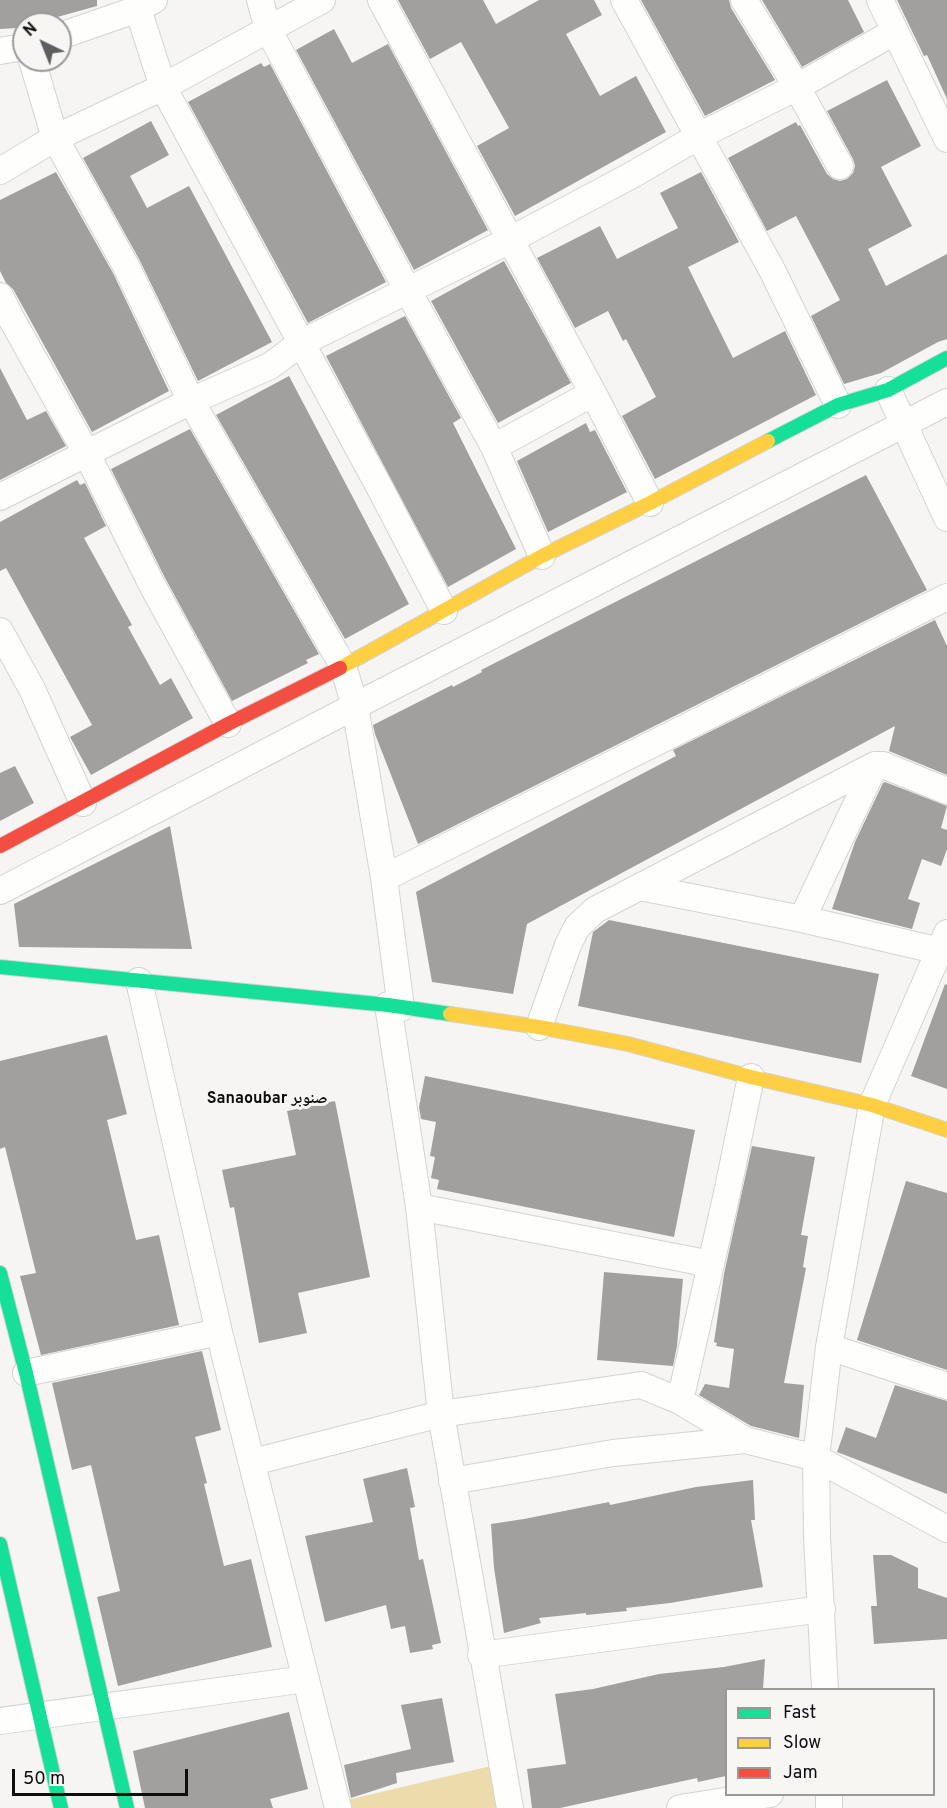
<!DOCTYPE html>
<html>
<head>
<meta charset="utf-8">
<style>
	body { margin:0 }
	#map { position:relative; width:947px; height:1808px; overflow:hidden; background:#f6f5f3; font-family:Overpass,sans-serif }
	canvas { display:block }
	.legend { position:absolute; left:725px; top:1688px; width:210px; height:108px; box-sizing:border-box; background:#f7f6f2; border:2px solid #9a9996; margin:0; padding:8px 10px; list-style:none; font-size:18px; color:#0e0e0d }
	.legend li { display:flex; align-items:center; gap:12px; height:30px }
	.legend b { width:30px; border:2px solid #9a9996 }
	.north { position:absolute; left:12px; top:12px; width:60px; height:60px; box-sizing:border-box; background:#f7f6f2; border:2px solid #9a9996; border-radius:50%; rotate:317deg; font-size:16px; font-weight:700; line-height:24px; text-align:center; color:#0e0e0d }
	.north::after { content:''; display:block; margin:auto; width:21px; height:27px; background:#5f5f5e; clip-path:polygon(50% 0,100% 100%,50% 72%,0 100%) }
	.scale { position:absolute; left:12px; top:1769px; width:176px; height:27px; box-sizing:border-box; border:3px solid #0e0e0d; border-top:0; padding-left:8px; font-size:18px; line-height:21px; white-space:nowrap; color:#0e0e0d; -webkit-text-stroke:4px #f7f6f2; paint-order:stroke }
</style>
</head>
<body>
<div id="map">
<canvas width="947" height="1808"></canvas>
<ul class="legend">
<li><b style="height:8px;background:#16e098"></b>Fast</li>
<li><b style="height:8px;background:#ffcf43"></b>Slow</li>
<li><b style="height:8px;background:#f24e42"></b>Jam</li>
</ul>
<div class="north">N</div>
<div class="scale">50 m</div>
</div>
<script>
const g = document.querySelector('canvas').getContext('2d');
g.lineJoin = 'round';
function fill(path, color) {
  g.fillStyle = color;
  g.fill(path, 'evenodd');
}
function stroke(path, color, width, dash) {
  g.strokeStyle = color;
  g.lineWidth = width;
  g.lineCap = dash ? 'butt' : 'round';
  g.setLineDash(dash || []);
  g.stroke(path);
}
function drawText(font, color, halo, rows, align = 'center') {
  g.font = font + ' Overpass,"Noto Naskh Arabic",sans-serif';
  g.lineWidth = 6;
  g.setLineDash([]);
  g.textBaseline = 'middle';
  g.strokeStyle = halo;
  g.fillStyle = color;
  for (const [text, x, y, turn = 0] of rows) {
    g.save();
    g.translate(x, y);
    g.rotate((+turn || 0) * Math.PI / 180);
    g.textAlign = isNaN(turn) ? turn : align;
    if (halo) g.strokeText(text, 0, 0);
    g.fillText(text, 0, 0);
    g.restore();
  }
}
const green = new Path2D(`
	M495 1765 502 1808H345L343 1801Z`);
const building = new Path2D(`
	M0 0H97V6L32 24H24V26L18 28 0 29Z
	M398 0H483L496 24 539 0H594L602 15 566 34 600 96 636 76 666 132 515 216 477 146 509 128 461 42 430 59Z
	M641 0H729L731 8 775 80 705 116Z
	M762 0H848L864 32 802 67Z
	M897 0H947V99L927 55 924 56Z
	M334 29 352 63 388 44 488 230 414 270 296 50Z
	M261 63 264 67 270 64 386 282 308 323 188 102Z
	M887 80 921 146 881 167 912 226 868 249 886 286 947 254V339L938 342 881 373 844 384 811 316 840 300 796 216 767 231 728 158 796 122 798 126 800 125 827 174 833 179 840 181 847 179 853 173 855 166 853 159 827 111Z
	M151 121 169 155 130 176 147 208 189 186 272 342 198 381 139 259 83 158Z
	M56 172 113 273 169 391 92 432 13 289 6 283 0 271V200Z
	M701 172 739 242 688 267 733 358 785 331 816 395 655 479 622 416 656 397 626 339 623 341 608 311 575 328 537 258 600 226 617 259 678 228 660 193Z
	M504 261 571 383 498 423 431 301Z
	M405 316 461 418 453 423 516 549 448 587 326 356Z
	M0 368 27 420 46 411 66 446 0 480Z
	M289 376 409 604 345 639 216 415Z
	M586 423 590 432 595 430 627 492 548 532 517 461Z
	M190 429 319 654 306 660 308 663 232 701 164 576 111 469Z
	M866 475 927 590 418 844 375 734 373 725 452 685 453 687 482 672 481 670Z
	M77 480 80 485 85 483 106 526 84 538 132 625 128 627 160 685 171 678 193 718 91 775 70 737 92 725 6 568 0 571V522Z
	M935 620 947 646V775L889 751 895 726 527 924 513 994 432 982 416 892 676 756 673 750Z
	M15 766 34 803 0 821V773Z
	M885 782 947 806 941 828 947 830V849L941 866 922 859 908 899 920 903 912 929 832 909 855 842 883 783Z
	M170 826 192 949 19 947 14 904Z
	M609 920 879 974 861 1063 578 1006 593 932Z
	M945 984 947 985V1089L911 1076Z
	M107 1035 127 1114 107 1120 136 1240 159 1235 179 1325 41 1355 20 1276 36 1273 5 1147 0 1149V1061Z
	M425 1076 695 1130 674 1237 437 1189 439 1180 431 1178 435 1157 430 1156 436 1122 421 1119 419 1107Z
	M335 1101 370 1277 298 1293 307 1333 259 1343 234 1207 230 1208 222 1170 296 1155 287 1111Z
	M752 1146 815 1157 801 1235 808 1236 803 1267 806 1268 784 1383 804 1385 799 1438 751 1426 699 1395 705 1384 729 1388 734 1349 716 1346 717 1343 714 1342 724 1274Z
	M906 1181 947 1193V1370L857 1340Z
	M604 1272 683 1279 677 1346 673 1366 597 1360Z
	M202 1351 221 1430 195 1437 207 1483 204 1484 224 1566 251 1559 272 1647 118 1686 97 1597 120 1591 91 1465 72 1470 52 1383Z
	M895 1385 947 1401V1494L837 1452 846 1427 876 1438Z
	M407 1468 415 1507 410 1508 419 1560 423 1559 441 1643 432 1645 433 1649 410 1653 405 1626 391 1629 386 1605 325 1622 305 1536 373 1522 363 1479Z
	M753 1480 755 1520H751L763 1587 670 1603 626 1608 627 1611 586 1615V1613L539 1618 541 1623 504 1633 494 1568 491 1524 524 1519 609 1502 610 1505 696 1487Z
	M873 1555H891L918 1568V1588L947 1598V1639L874 1644 871 1606H877Z
	M765 1659 763 1689H726V1776L698 1782 697 1778 560 1808H532L527 1769 566 1764 555 1694 593 1689 659 1674 724 1667Z
	M442 1698 454 1762 396 1773 397 1783 351 1798 344 1765 411 1749 401 1705Z
	M289 1712 308 1789 270 1799 273 1808H145L133 1751Z`);
const street = new Path2D(`
	M260 0 268 29 408 291 494 447 542 556
	M381 0 593 393 650 503
	M624 0 772 270 838 405
	M744 0 797 87 840 166
	M880 0 947 139
	M138 9 163 87 382 492 444 611
	M60 36 138 9 154 0
	M0 51 24 47
	M32 60 55 138 126 266 191 401 343 666 355 706 384 878 401 1008
	M0 171 55 138 163 87 322 0
	M0 296 11 318 87 454 151 583 228 724
	M888 390 947 518
	M494 447 593 393
	M0 497 191 401 270 366 301 343 510 240 632 175 699 136 797 87 894 32
	M0 631 32 689 83 803
	M384 878 947 597
	M640 887 802 919 940 951
	M0 891 355 706 947 402
	M802 919 875 765
	M139 981 219 1332 338 1808
	M388 1005 419 1207 441 1414 510 1808
	M539 1027 568 945 577 927 595 910 875 765H883L947 791
	M419 1207 711 1264
	M829 1347 947 1386
	M26 1373 219 1332
	M680 1401 727 1193 751 1077
	M253 1462 441 1414 641 1385 680 1401 745 1440 816 1458 947 1529
	M452 1481 613 1453 745 1440
	M481 1655 822 1609
	M825 1690 817 1537 816 1458 829 1347 872 1105 947 933
	M0 1721 306 1679
	M829 1794V1808
	M680 1808 770 1794`);
const fast = new Path2D(`
	M768 441 838 405 888 390 947 358
	M0 967 388 1005 450 1014
	M0 1273 26 1373 127 1808
	M0 1544 61 1808`);
const slow = new Path2D(`
	M340 668 542 556 650 503 768 441
	M450 1014 539 1027 628 1044 751 1077 872 1105 947 1130`);
const jam = new Path2D(`
	M0 846 228 724 340 668`);
const neighbourhoodNames = [
	["Sanaoubar صنوبر",267,1100]
];
fill(green, '#ecdcab');
fill(building, '#a1a09f');
stroke(street, '#d3d3d1', 28);
stroke(fast, '#d3d3d1', 16);
stroke(slow, '#d3d3d1', 16);
stroke(jam, '#d3d3d1', 16);
stroke(street, '#fefefd', 26);
stroke(fast, '#16e098', 14);
stroke(slow, '#ffcf43', 14);
stroke(jam, '#f24e42', 14);
drawText('bold 16px', '#0e0e0d', '#f7f6f2', neighbourhoodNames);
</script>
</body>
</html>
